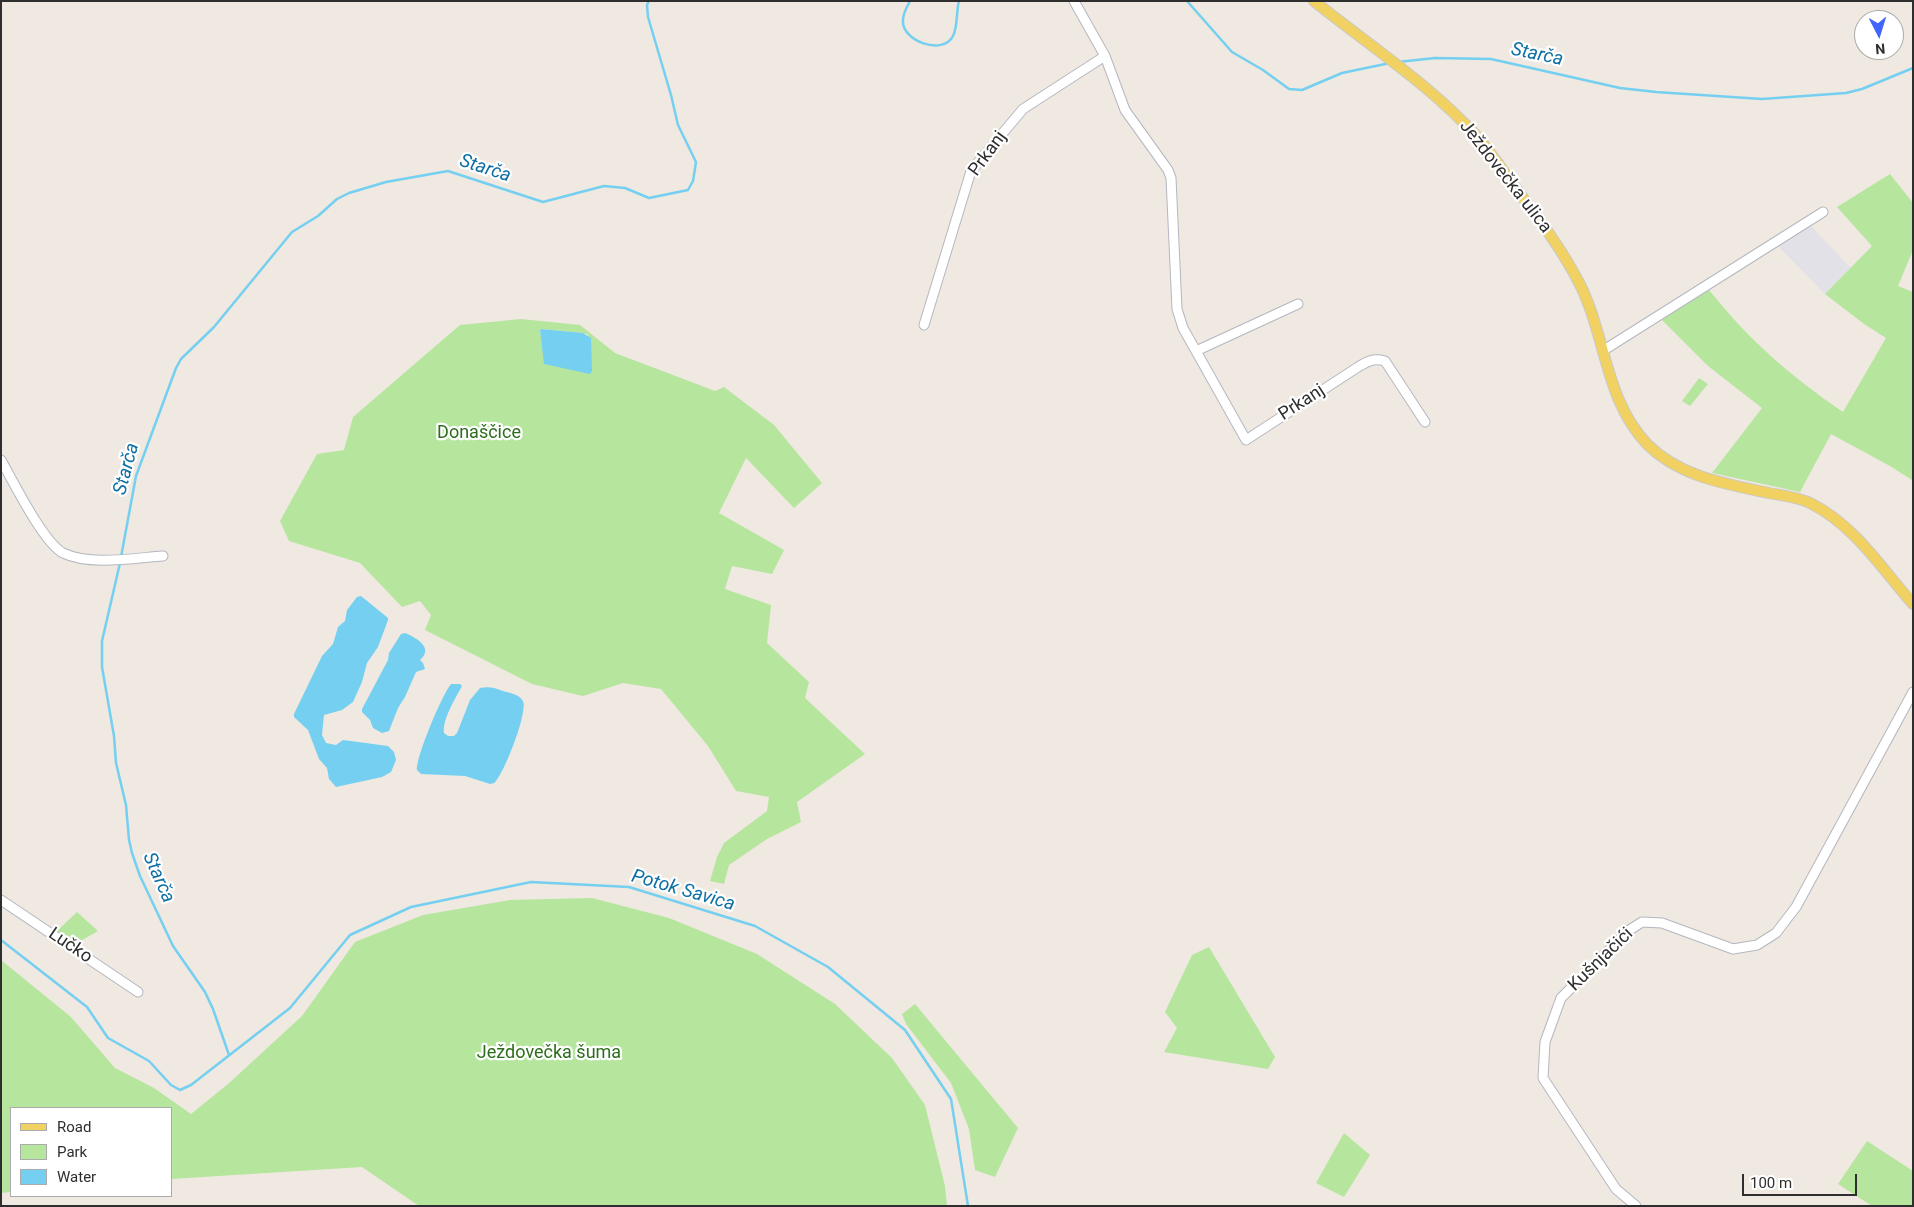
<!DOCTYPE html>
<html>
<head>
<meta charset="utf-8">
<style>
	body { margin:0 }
	#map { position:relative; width:1914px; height:1207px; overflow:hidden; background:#efe9e1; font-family:Roboto,sans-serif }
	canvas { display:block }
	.frame { position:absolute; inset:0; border:2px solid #2e2e2e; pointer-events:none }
	.legend { position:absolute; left:10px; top:1107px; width:162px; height:90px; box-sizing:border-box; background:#fff; border:1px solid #ababab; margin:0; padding:6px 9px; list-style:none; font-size:15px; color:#2e2e2e }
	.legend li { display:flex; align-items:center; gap:10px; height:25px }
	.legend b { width:25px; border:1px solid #ababab }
	.north { position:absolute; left:1854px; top:10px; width:50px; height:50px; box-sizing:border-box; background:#fff; border:1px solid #ababab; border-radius:50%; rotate:175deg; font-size:14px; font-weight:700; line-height:20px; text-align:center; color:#2e2e2e }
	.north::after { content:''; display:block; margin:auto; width:18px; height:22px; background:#4264fb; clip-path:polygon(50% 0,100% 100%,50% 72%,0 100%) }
	.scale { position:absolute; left:1742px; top:1174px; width:115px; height:22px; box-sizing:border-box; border:2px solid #2e2e2e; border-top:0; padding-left:6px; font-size:15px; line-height:18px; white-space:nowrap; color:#2e2e2e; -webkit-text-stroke:4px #fff; paint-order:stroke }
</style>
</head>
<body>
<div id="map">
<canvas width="1914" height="1207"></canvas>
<div class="frame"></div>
<ul class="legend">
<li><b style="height:6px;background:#f2d163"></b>Road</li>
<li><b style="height:14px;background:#b6e59e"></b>Park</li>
<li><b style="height:14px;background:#75cff0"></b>Water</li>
</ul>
<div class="north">N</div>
<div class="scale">100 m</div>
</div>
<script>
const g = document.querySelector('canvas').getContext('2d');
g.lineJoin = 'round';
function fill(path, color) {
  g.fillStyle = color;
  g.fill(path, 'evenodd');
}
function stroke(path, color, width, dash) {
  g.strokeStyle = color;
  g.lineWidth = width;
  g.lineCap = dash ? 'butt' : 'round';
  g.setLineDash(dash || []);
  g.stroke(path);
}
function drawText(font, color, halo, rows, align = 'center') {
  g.font = font + ' Roboto,sans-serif';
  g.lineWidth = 4.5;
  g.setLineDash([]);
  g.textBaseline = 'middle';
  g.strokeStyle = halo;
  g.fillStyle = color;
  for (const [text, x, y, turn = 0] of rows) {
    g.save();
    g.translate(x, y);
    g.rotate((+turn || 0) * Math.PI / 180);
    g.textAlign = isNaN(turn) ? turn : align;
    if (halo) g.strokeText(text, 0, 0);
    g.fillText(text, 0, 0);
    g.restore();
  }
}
const industrial = new Path2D(`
	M1810 225 1851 268 1825 294 1778 246Z`);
const green = new Path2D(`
	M1890 174 1913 203V250L1898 286 1913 292V479L1912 480 1890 466 1831 434 1800 492 1712 473 1762 408 1708 366 1661 319 1709 290C1750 341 1789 375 1843 412L1886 338 1864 324 1825 294 1872 246 1837 207Z
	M521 319 580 325 615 353 715 391 724 387 774 425 822 483 794 508 746 458 719 513 784 550 772 574 732 566 725 589 771 605 767 643 809 682 805 698 865 754 797 802 801 822 767 839 729 865 724 884 710 881 717 857 724 843 767 811 769 797 736 791 708 746 661 689 623 683 583 696 532 684 425 630 431 615 420 601 402 607 360 563 289 541 280 521 317 454 344 450 353 417 460 325ZM541 329 583 333 589 335 545 364 540 330Z
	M1699 378 1708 384 1690 406 1682 401Z
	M592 898 669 918 757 954 835 1004 892 1058 925 1105 945 1186 947 1206H419L362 1167 171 1179V1108H11V1192L1 1193V960L71 1017 115 1068 154 1088 191 1114 228 1084 302 1016 355 942 423 915 510 900Z
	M77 912 98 931 77 943 57 931Z
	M1209 947 1275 1057 1268 1069 1164 1052 1177 1028 1165 1012 1192 955Z
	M915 1004 1018 1128 995 1177 975 1170 969 1129 951 1083 906 1024 902 1014Z
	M1344 1133 1370 1155 1344 1197 1316 1183Z
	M1867 1141 1913 1171V1206H1872L1838 1184Z`);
const water = new Path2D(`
	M541 329 583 333 591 338 592 371 590 374 544 364 540 330Z
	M361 596 388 618V620L378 647 367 663 362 682 353 702 342 710 324 715 322 735 326 743 336 745 343 740 388 746 394 752 396 760 391 772 382 777 336 787 329 779 327 768 319 759 308 730 294 717V714L322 656 333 644 338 627 345 621 347 610 357 597Z
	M405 633C417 638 434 648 420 660L423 663 425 669 416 672 405 697 398 708 389 731 382 733 373 728 370 720 362 712V709L388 660 389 653 401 634Z
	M451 684H460L462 686C456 697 442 720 444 733L448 736H454L457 733 470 700 480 688C489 686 495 688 503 691 510 693 519 694 523 701 528 712 505 771 496 781 494 784 493 783 490 784L465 776 421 774 417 770C416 757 442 695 451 684Z`);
const stream = new Path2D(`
	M910 1C907 7 903 13 903 20 901 41 943 56 953 36 958 26 956 12 959 1
	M1187 1 1232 52 1263 70 1289 89 1302 90 1342 73 1390 63
	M1398 62 1435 58 1491 59 1620 88 1656 92 1762 99 1846 93 1862 89 1913 68
	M121 557 136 476 176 368 181 359 214 327 292 232 318 216 337 199 349 193 386 182 448 171 543 202 604 186 625 188 649 198 688 190 693 181 696 162 678 125 671 95 648 17 647 5 649 1
	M120 563 102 641V667L114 736 116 763 126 805 129 840 132 853 140 876 173 946 205 992 213 1009 229 1055
	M1 940 87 1007 108 1038 149 1061 171 1085 180 1090 191 1085 290 1008 350 935 411 907 531 882 629 887 755 926 828 967 905 1030 951 1099 968 1206`);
const minor = new Path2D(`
	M1074 1 1105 56 1125 110 1168 170 1171 178 1177 309 1183 328 1246 440 1358 367C1368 361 1373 358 1385 361L1425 422
	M924 325 971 171 1023 109 1105 56
	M1604 350 1823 212
	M1196 351 1298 304
	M1 460C13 481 43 542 63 553 90 566 134 558 163 556
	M1 900 138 992
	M1636 1206 1616 1189 1543 1078 1545 1042 1561 998 1628 931 1642 922 1662 923 1733 949 1757 945 1776 933 1796 907 1913 692`);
const major = new Path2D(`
	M1314 1C1364 41 1418 77 1463 122 1484 141 1499 166 1516 188 1537 217 1559 245 1576 277 1606 330 1603 398 1647 444 1680 477 1726 484 1769 493 1784 496 1799 497 1812 504 1855 526 1882 569 1913 604`);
const streetNames = [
	["Prkanj",988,154,-54],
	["Ježdovečka ulica",1505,177,52],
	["Prkanj",1302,403,-33],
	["Lučko",70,946,34],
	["Kušnjačići",1601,960,-44]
];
const parkNames = [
	["Donaščice",479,433],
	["Ježdovečka šuma",549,1053]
];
const waterNames = [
	["Starča",1537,55,12],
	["Starča",485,169,18],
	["Starča",127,469,-75],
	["Starča",158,878,66],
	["Potok Savica",683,891,16]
];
fill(industrial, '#e3e1e8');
fill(green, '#b6e59e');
fill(water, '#75cff0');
stroke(stream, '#75cff0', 2.5);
stroke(minor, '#b4b7c1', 11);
stroke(major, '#c9c9c9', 12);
stroke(minor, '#fff', 9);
stroke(major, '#f2d163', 10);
drawText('18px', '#2e2e2e', '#fff', streetNames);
drawText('18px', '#2c6e1b', '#fff', parkNames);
drawText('italic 19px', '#0d6fa3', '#fff', waterNames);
</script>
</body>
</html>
